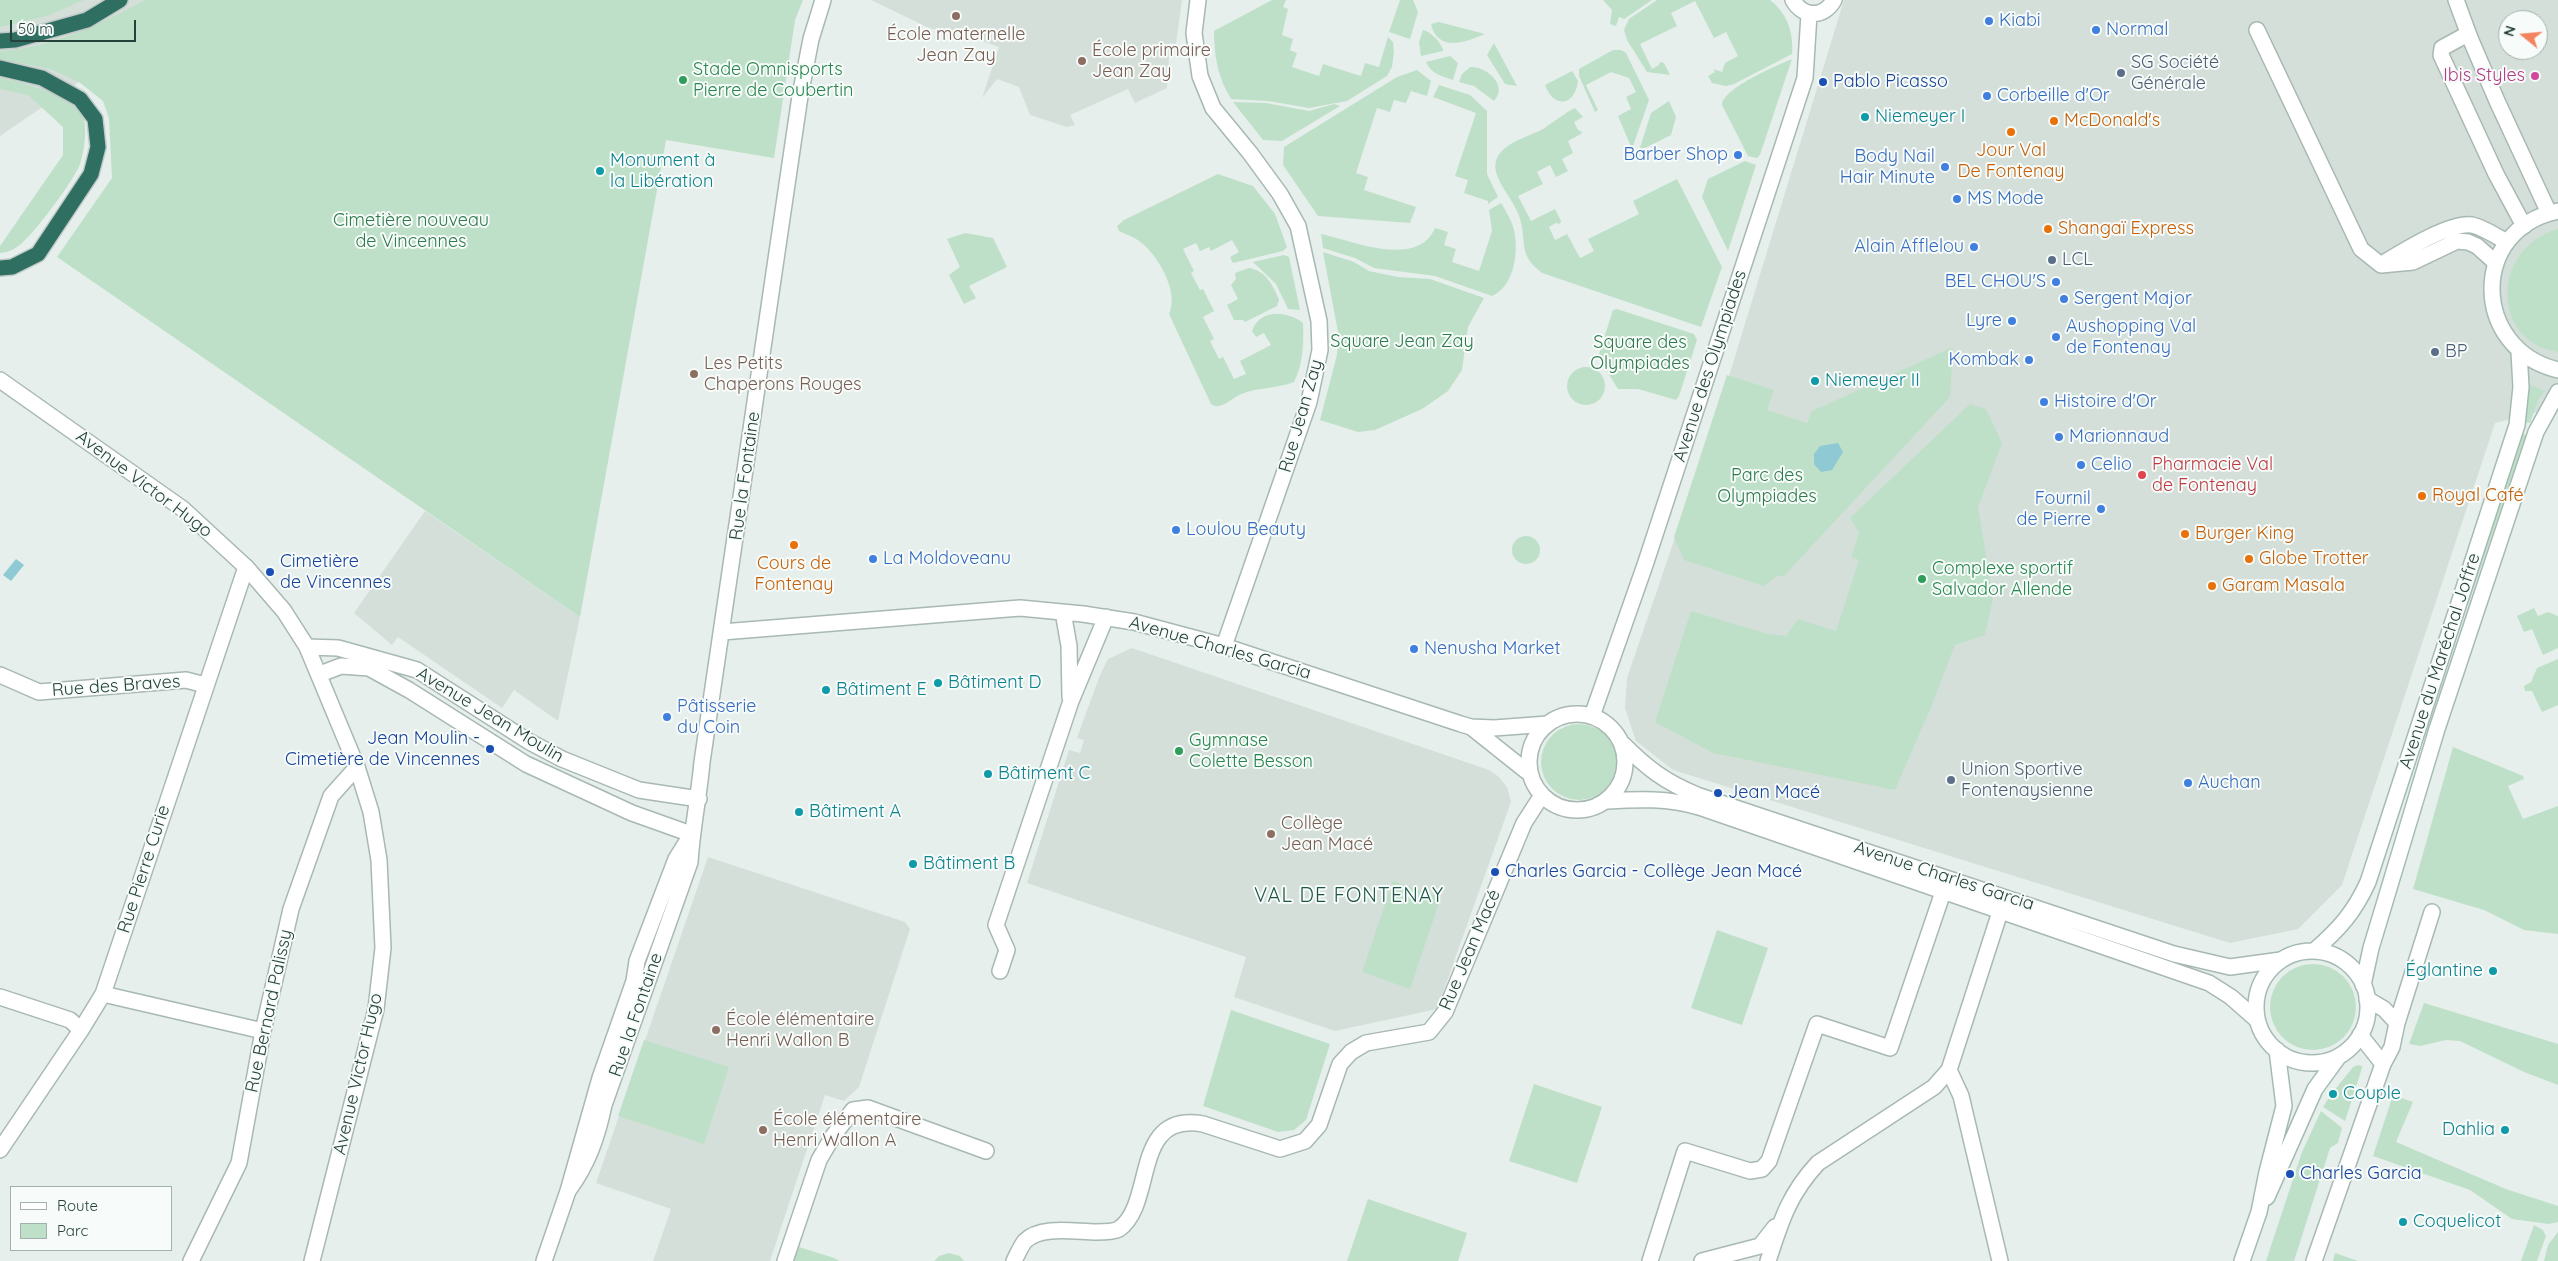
<!DOCTYPE html>
<html>
<head>
<meta charset="utf-8">
<style>
	body { margin:0 }
	#map { position:relative; width:2558px; height:1261px; overflow:hidden; background:#e6efeb; font-family:Quicksand,sans-serif }
	canvas { display:block }
	.legend { position:absolute; left:10px; top:1186px; width:162px; height:65px; box-sizing:border-box; background:#f7fbf9; border:1px solid #a3b1ad; margin:0; padding:6px 9px; list-style:none; font-size:15px; color:#24423a }
	.legend li { display:flex; align-items:center; gap:10px; height:25px }
	.legend b { width:25px; border:1px solid #a3b1ad }
	.north { position:absolute; left:2498px; top:10px; width:50px; height:50px; box-sizing:border-box; background:#f7fbf9; border:1px solid #a3b1ad; border-radius:50%; rotate:287deg; font-size:14px; font-weight:700; line-height:20px; text-align:center; color:#24423a }
	.north::after { content:''; display:block; margin:auto; width:18px; height:22px; background:#f4845f; clip-path:polygon(50% 0,100% 100%,50% 72%,0 100%) }
	.scale { position:absolute; left:10px; top:20px; width:126px; height:22px; box-sizing:border-box; border:2px solid #24423a; border-top:0; padding-left:6px; font-size:15px; line-height:18px; white-space:nowrap; color:#24423a; -webkit-text-stroke:4px #f7fbf9; paint-order:stroke }
</style>
</head>
<body>
<div id="map">
<canvas width="2558" height="1261"></canvas>
<ul class="legend">
<li><b style="height:6px;background:#fff"></b>Route</li>
<li><b style="height:14px;background:#bfe0c8"></b>Parc</li>
</ul>
<div class="north">N</div>
<div class="scale">50 m</div>
</div>
<script>
const g = document.querySelector('canvas').getContext('2d');
g.lineJoin = 'round';
function fill(path, color) {
  g.fillStyle = color;
  g.fill(path, 'evenodd');
}
function stroke(path, color, width, dash) {
  g.strokeStyle = color;
  g.lineWidth = width;
  g.lineCap = dash ? 'butt' : 'round';
  g.setLineDash(dash || []);
  g.stroke(path);
}
function drawText(font, color, halo, rows, align = 'center') {
  g.font = font + ' Quicksand,sans-serif';
  g.lineWidth = 4;
  g.setLineDash([]);
  g.textBaseline = 'middle';
  g.strokeStyle = halo;
  g.fillStyle = color;
  for (const [text, x, y, turn = 0] of rows) {
    g.save();
    g.translate(x, y);
    g.rotate((+turn || 0) * Math.PI / 180);
    g.textAlign = isNaN(turn) ? turn : align;
    if (halo) g.strokeText(text, 0, 0);
    g.fillText(text, 0, 0);
    g.restore();
  }
}
const built = new Path2D(`
	M0 0H192L173 18 0 136Z
	M871 0H1182L1176 44 1170 43 1167 88 1135 103 1128 89 1070 115 1075 125 1067 127 1030 115 1019 87 997 79 982 98 999 47 963 34 929 28Z
	M1844 0H2558V407L2495 423 2342 885 2298 929 2230 943 1673 770 1636 741 1625 708 1627 678 1718 412ZM2508 20H2538V50H2508Z
	M425 511 580 617 558 721 514 690 502 708 398 637 392 645 354 613Z
	M1132 648 1489 770 1499 777 1507 787 1511 802 1437 1009 1335 1031 1234 997 1246 957 1027 883 1069 750 1080 753 1084 740 1077 738 1100 675 1108 659Z
	M708 857 905 922 910 929 859 1087 844 1101 825 1095 770 1261H653L671 1209 596 1183Z`);
const green = new Path2D(`
	M0 0H84L47 16 0 27Z
	M145 0H803L795 20 774 158 666 140 580 617 57 257 112 178 109 118 103 101 79 82 50 69 0 59V51C51 48 101 24 145 0Z
	M1272 0H1286L1283 7 1288 9 1282 35 1293 39 1290 50 1297 53 1292 67 1319 76 1323 64 1361 76 1365 63 1379 67 1388 37 1393 42 1394 52 1392 67 1387 76 1347 101 1309 108 1268 101 1231 99C1218 78 1214 56 1214 31Z
	M1400 0H1413L1418 12 1410 39 1389 32Z
	M1603 0H1652L1624 19 1619 17 1616 26 1610 24 1612 10Z
	M1657 0H1770C1787 13 1794 33 1792 54L1734 84 1726 86 1712 83 1708 76 1715 72 1713 69 1722 72 1725 63 1738 56 1726 32 1714 38 1695 1 1671 13 1677 26 1640 44 1652 69 1659 65 1660 62 1664 63 1670 75 1647 72 1627 40 1624 30 1629 19Z
	M1439 22 1485 34C1466 42 1438 53 1431 24Z
	M1423 30C1430 31 1443 44 1443 51L1421 56 1419 42Z
	M1494 43 1517 86 1505 84 1487 55Z
	M1613 50H1621L1626 53 1649 100 1632 149 1618 116 1631 109 1626 97 1636 92 1629 78 1611 72 1586 85 1598 110 1595 112 1579 76V69Z
	M1450 56 1458 63 1453 80C1442 76 1431 74 1426 62Z
	M1792 59 1760 155 1757 158 1748 156 1722 105C1723 88 1776 66 1792 59Z
	M1470 67C1486 66 1509 85 1494 101L1474 86 1459 82 1462 74Z
	M1417 70 1431 81 1427 96 1411 91 1406 103 1394 100 1390 112 1377 108 1356 173 1368 177 1364 190 1416 207 1410 223 1318 216 1283 165 1284 147 1397 77Z
	M1572 71 1578 81C1575 106 1554 109 1545 85Z
	M0 78C20 82 78 96 84 119 87 131 84 152 80 164 75 179 34 234 21 244 15 249 7 253 0 253V246L63 155V127L28 95 0 89Z
	M1439 85 1470 95 1487 111V174L1498 197 1488 204V201L1464 193 1468 180 1455 176 1476 113 1433 97Z
	M1669 101 1676 117 1671 135 1639 151 1651 113Z
	M1233 102 1266 103 1309 111 1334 104 1340 106 1282 141 1263 140Z
	M1575 108 1583 117 1574 122 1578 130 1582 132 1581 134 1568 141 1573 153 1562 159 1568 171 1556 177 1550 165 1537 172 1543 184 1518 196 1531 221 1555 209 1561 221 1560 224 1556 223 1549 227 1555 240 1567 234 1580 258 1594 251 1588 239 1639 214 1633 201 1677 179 1722 267 1701 327 1542 273C1516 253 1528 241 1519 216 1514 201 1500 187 1496 172 1490 145 1527 138 1543 129 1554 122 1563 114 1575 108Z
	M1745 161 1756 165 1728 251 1702 197 1708 179Z
	M1218 174 1253 186 1275 214 1287 247 1283 251 1233 263 1230 257 1239 252 1232 240 1211 251 1209 247 1200 251 1196 243 1183 249 1194 271 1191 273 1200 290 1203 289 1214 311 1203 317 1214 339 1210 341 1219 359 1223 357 1234 379 1246 374 1240 361 1271 345 1264 333 1256 337 1252 331C1260 308 1288 311 1303 323 1304 342 1303 365 1294 382 1277 389 1256 387 1239 395 1231 399 1220 411 1211 404L1169 314C1179 293 1160 259 1143 244 1136 238 1128 235 1119 231L1117 226 1124 220Z
	M1501 203C1507 213 1514 224 1515 236 1518 256 1513 287 1492 296L1435 276 1374 268 1355 258 1323 248 1321 234C1354 241 1417 269 1435 228L1448 232 1444 245 1456 249 1452 262 1479 271 1492 231 1489 210Z
	M2558 229V352C2492 342 2489 249 2558 229Z
	M965 233 993 238 1007 267 969 286 976 298 964 304 949 275 960 267 947 239Z
	M1323 252 1354 262 1369 271 1398 277 1430 279 1484 298 1468 327 1462 370 1448 391 1422 409 1375 430 1358 432 1320 420 1337 355 1338 332Z
	M1284 255 1289 257 1300 310 1288 309 1276 284 1253 262Z
	M1249 268C1265 270 1274 286 1279 300L1277 306 1245 322 1243 320H1234L1227 305 1238 299 1231 285 1236 279 1235 273Z
	M1617 309 1694 334 1697 340 1679 396 1676 400 1638 389H1618L1598 357 1613 310Z
	M1953 347 1950 397 1783 577 1778 575 1764 586 1684 560 1674 537 1727 375 1774 390 1767 410 1807 423 1812 411Z
	M1567 386a19 19 0 1 1 38 0a19 19 0 1 1-38 0Z
	M2529 384 2545 391 2539 398 2530 423 2524 422Z
	M1970 404 1986 409 2002 443 1978 507 1993 598 1985 635 1955 645 1931 707 1895 790 1713 753 1655 722 1691 611 1768 634 1786 636 1798 619 1836 631 1859 560 1851 557 1859 533 1850 518Z
	M2520 433 2526 435 2468 605 2464 604Z
	M1512 550a14 14 0 1 1 28 0a14 14 0 1 1-28 0Z
	M2534 608 2538 616 2548 612 2558 616V648L2543 655 2532 629 2524 632 2517 616Z
	M2558 659V705L2542 712 2532 691H2525L2524 686 2531 682 2537 668Z
	M1541 762a38 38 0 1 1 76 0a38 38 0 1 1-76 0Z
	M2453 747 2523 776 2524 779 2508 786 2523 819 2558 806V934L2524 930 2484 910 2413 889Z
	M1393 881 1441 897 1410 989 1362 972Z
	M1717 930 1768 948 1742 1025 1691 1008Z
	M2270 1007a43 43 0 1 1 86 0a43 43 0 1 1-86 0Z
	M2424 1003 2558 1044V1085L2524 1072 2460 1041 2446 1040 2420 1046 2409 1044Z
	M1231 1010 1330 1044 1306 1120 1294 1130 1278 1132 1203 1106Z
	M644 1040 729 1067 704 1144 618 1116Z
	M2358 1065 2362 1066V1068L2345 1121 2323 1107 2328 1099 2336 1098 2334 1091 2353 1067Z
	M1534 1084 1602 1107 1577 1183 1509 1161Z
	M2393 1095 2413 1102 2396 1142 2506 1189 2558 1206V1222L2549 1224 2512 1219 2470 1190 2373 1156Z
	M2321 1111 2342 1128 2338 1143 2330 1148 2294 1261H2266L2302 1152Z
	M1368 1199 1467 1233 1458 1261H1347Z
	M2534 1225 2543 1230 2546 1236 2537 1261H2521Z
	M2558 1232V1261H2544L2548 1245Z
	M799 1247 834 1258 840 1261H794Z
	M949 1253 960 1256 964 1261H934L939 1256Z
	M2335 1253 2358 1261H2333Z`);
const water = new Path2D(`
	M1838 443 1843 452 1832 470 1821 472 1814 464V454L1820 446Z
	M16 559 24 565 11 581 3 575Z`);
const minor = new Path2D(`
	M1198 0 1194 33 1200 76 1213 108 1250 153 1280 194 1298 226 1319 321 1320 350 1309 402 1224 646
	M1793 0C1803 18 1824 18 1834 0
	M2456 0 2470 38
	M2257 30 2361 249 2381 265 2413 262 2457 241 2468 242 2477 246 2496 263
	M2382 264C2402 252 2449 222 2472 225 2483 227 2497 237 2507 242
	M1063 612 1069 646 1070 697
	M722 632 1020 608 1083 614 1134 622 1224 646 1461 724 1471 727 1530 774
	M307 647 338 648 417 670 528 741 562 759 639 790 699 799
	M320 674 341 666 369 668 409 690 526 764 632 813 691 834
	M0 675 39 692 186 680 205 685
	M1529 762a48 48 0 1 1 96 0a48 48 0 1 1-96 0Z
	M1592 716 1645 565 1805 78 1809 14
	M1471 727 1494 728 1548 724
	M1623 744C1647 768 1665 782 1697 795L2174 954 2230 967 2281 960
	M1607 801C1639 799 1668 798 1699 807L2209 983 2231 997 2256 1019
	M1000 971 1007 950 996 925 1071 701 1106 617
	M103 994 263 1031
	M0 997 70 1020 81 1030
	M2397 1023 2432 912
	M2360 1035 2383 1064
	M1949 1070 1961 1096 2000 1261
	M0 1150 81 1030 103 994 246 567
	M568 1191C588 1164 597 1138 604 1105L690 862C692 829 699 796 702 762L800 96 811 39 823 0
	M191 1261 239 1163 263 1031 291 909 331 796 357 767
	M544 1261 568 1191 600 1078 634 981 637 961 676 859 691 835
	M785 1261 819 1160 833 1136 853 1110 868 1108 986 1151
	M1014 1261C1017 1255 1021 1246 1025 1241 1041 1225 1076 1232 1096 1232 1102 1232 1114 1232 1119 1229 1156 1203 1131 1111 1203 1124L1280 1149 1305 1141 1319 1125 1340 1064 1351 1052 1366 1043 1429 1032 1445 1012 1524 823 1542 795
	M1650 1261 1685 1151 1750 1171 1762 1169 1769 1161 1817 1024 1890 1048 1943 892
	M1702 1261 1760 1246 1775 1227
	M1768 1261C1781 1221 1789 1194 1818 1163L1934 1087 1949 1070 2000 912 2006 904
	M2314 1261 2383 1064 2392 1047 2397 1023 2384 1009 2367 999`);
const tertiary = new Path2D(`
	M2524 226 2496 174 2441 55 2442 48 2464 36 2470 38 2497 101 2549 213
	M0 380 183 509 246 567 284 611 307 647 357 767 371 812 379 860 383 948 376 1009 312 1261`);
const secondary = new Path2D(`
	M2558 211C2469 229 2471 349 2558 370
	M2314 951C2339 929 2354 913 2368 882L2517 425 2521 387 2519 352
	M2256 1007a56 56 0 1 1 112 0a56 56 0 1 1-112 0Z
	M2363 985 2371 948 2437 729 2536 432 2558 392
	M2267 1197 2315 1089 2339 1056
	M2242 1261 2259 1212 2267 1172 2284 1106 2277 1050`);
const motorway = new Path2D(`
	M0 41 15 40 87 20 120 0
	M0 68 42 78 80 99 95 119 98 147 91 174 38 254 12 267 0 268`);
const markers = [
	[956,16,5,"#8d6e63"],
	[1989,21,5,"#3f7fe0"],
	[2096,30,5,"#3f7fe0"],
	[1082,61,5,"#8d6e63"],
	[2121,73,5,"#5c6f8a"],
	[2535,76,5,"#d1479c"],
	[683,80,5,"#2e9e5b"],
	[1823,82,5,"#1a4fb4"],
	[1987,96,5,"#3f7fe0"],
	[1865,117,5,"#0f9aa8"],
	[2054,121,5,"#e8710a"],
	[2011,132,5,"#e8710a"],
	[1738,155,5,"#3f7fe0"],
	[1945,167,5,"#3f7fe0"],
	[600,171,5,"#0f9aa8"],
	[1957,199,5,"#3f7fe0"],
	[2048,229,5,"#e8710a"],
	[1974,247,5,"#3f7fe0"],
	[2052,260,5,"#5c6f8a"],
	[2056,282,5,"#3f7fe0"],
	[2064,299,5,"#3f7fe0"],
	[2012,321,5,"#3f7fe0"],
	[2056,337,5,"#3f7fe0"],
	[2435,352,5,"#5c6f8a"],
	[2029,360,5,"#3f7fe0"],
	[694,374,5,"#8d6e63"],
	[1815,381,5,"#0f9aa8"],
	[2044,402,5,"#3f7fe0"],
	[2059,437,5,"#3f7fe0"],
	[2081,465,5,"#3f7fe0"],
	[2142,475,5,"#e0444e"],
	[2422,496,5,"#e8710a"],
	[2101,509,5,"#3f7fe0"],
	[1176,530,5,"#3f7fe0"],
	[2185,534,5,"#e8710a"],
	[794,545,5,"#e8710a"],
	[873,559,5,"#3f7fe0"],
	[2249,559,5,"#e8710a"],
	[270,572,5,"#1a4fb4"],
	[1922,579,5,"#2e9e5b"],
	[2212,586,5,"#e8710a"],
	[1414,649,5,"#3f7fe0"],
	[938,683,5,"#0f9aa8"],
	[826,690,5,"#0f9aa8"],
	[667,717,5,"#3f7fe0"],
	[490,749,5,"#1a4fb4"],
	[1179,751,5,"#2e9e5b"],
	[988,774,5,"#0f9aa8"],
	[1951,780,5,"#5c6f8a"],
	[2188,783,5,"#3f7fe0"],
	[1718,793,5,"#1a4fb4"],
	[799,812,5,"#0f9aa8"],
	[1271,834,5,"#8d6e63"],
	[913,864,5,"#0f9aa8"],
	[1495,872,5,"#1a4fb4"],
	[2493,971,5,"#0f9aa8"],
	[716,1030,5,"#8d6e63"],
	[2333,1094,5,"#0f9aa8"],
	[763,1130,5,"#8d6e63"],
	[2505,1130,5,"#0f9aa8"],
	[2290,1174,5,"#1a4fb4"],
	[2403,1222,5,"#0f9aa8"]
];
const shopNames = [
	["Kiabi",1999,21],
	["Normal",2106,30],
	["Corbeille d'Or",1997,96],
	["Barber Shop",1728,155,"right"],
	["Body Nail",1935,157,"right"],
	["Hair Minute",1935,178,"right"],
	["MS Mode",1967,199],
	["Alain Afflelou",1964,247,"right"],
	["BEL CHOU'S",2046,282,"right"],
	["Sergent Major",2074,299],
	["Lyre",2002,321,"right"],
	["Aushopping Val",2066,327],
	["de Fontenay",2066,348],
	["Kombak",2019,360,"right"],
	["Histoire d'Or",2054,402],
	["Marionnaud",2069,437],
	["Celio",2091,465],
	["Fournil",2091,499,"right"],
	["de Pierre",2091,520,"right"],
	["Loulou Beauty",1186,530],
	["La Moldoveanu",883,559],
	["Nenusha Market",1424,649],
	["Pâtisserie",677,707],
	["du Coin",677,728],
	["Auchan",2198,783]
];
const educationNames = [
	["École maternelle",956,35,"center"],
	["Jean Zay",956,56,"center"],
	["École primaire",1092,51],
	["Jean Zay",1092,72],
	["Les Petits",704,364],
	["Chaperons Rouges",704,385],
	["Collège",1281,824],
	["Jean Macé",1281,845],
	["École élémentaire",726,1020],
	["Henri Wallon B",726,1041],
	["École élémentaire",773,1120],
	["Henri Wallon A",773,1141]
];
const serviceNames = [
	["SG Société",2131,63],
	["Générale",2131,84],
	["LCL",2062,260],
	["BP",2445,352],
	["Union Sportive",1961,770],
	["Fontenaysienne",1961,791]
];
const leisureNames = [
	["Stade Omnisports",693,70],
	["Pierre de Coubertin",693,91],
	["Complexe sportif",1932,569],
	["Salvador Allende",1932,590],
	["Gymnase",1189,741],
	["Colette Besson",1189,762]
];
const hotelNames = [
	["Ibis Styles",2525,76]
];
const transitNames = [
	["Pablo Picasso",1833,82],
	["Cimetière",280,562],
	["de Vincennes",280,583],
	["Jean Moulin -",480,739,"right"],
	["Cimetière de Vincennes",480,760,"right"],
	["Jean Macé",1728,793],
	["Charles Garcia - Collège Jean Macé",1505,872],
	["Charles Garcia",2300,1174]
];
const cultureNames = [
	["Niemeyer I",1875,117],
	["Monument à",610,161],
	["la Libération",610,182],
	["Niemeyer II",1825,381],
	["Bâtiment D",948,683],
	["Bâtiment E",836,690],
	["Bâtiment C",998,774],
	["Bâtiment A",809,812],
	["Bâtiment B",923,864],
	["Églantine",2483,971,"right"],
	["Couple",2343,1094],
	["Dahlia",2495,1130,"right"],
	["Coquelicot",2413,1222]
];
const foodNames = [
	["McDonald's",2064,121],
	["Jour Val",2011,151,"center"],
	["De Fontenay",2011,172,"center"],
	["Shangaï Express",2058,229],
	["Royal Café",2432,496],
	["Burger King",2195,534],
	["Globe Trotter",2259,559],
	["Cours de",794,564,"center"],
	["Fontenay",794,585,"center"],
	["Garam Masala",2222,586]
];
const parkNames = [
	["Cimetière nouveau",411,221],
	["de Vincennes",411,242],
	["Square Jean Zay",1402,342],
	["Square des",1640,343],
	["Olympiades",1640,364],
	["Parc des",1767,476],
	["Olympiades",1767,497]
];
const streetNames = [
	["Avenue des Olympiades",1710,366,-72],
	["Rue Jean Zay",1301,416,-74],
	["Rue la Fontaine",745,476,-82],
	["Avenue Victor Hugo",144,484,37],
	["Avenue Charles Garcia",1220,648,16],
	["Avenue du Maréchal Joffre",2440,661,-72],
	["Rue des Braves",116,686,-4],
	["Avenue Jean Moulin",490,715,31],
	["Rue Pierre Curie",144,869,-72],
	["Avenue Charles Garcia",1944,876,18],
	["Rue Jean Macé",1470,950,-67],
	["Rue Bernard Palissy",269,1011,-78],
	["Rue la Fontaine",636,1015,-71],
	["Avenue Victor Hugo",358,1074,-77]
];
const healthNames = [
	["Pharmacie Val",2152,465],
	["de Fontenay",2152,486]
];
const quarterNames = [
	["VAL DE FONTENAY",1349,896]
];
fill(built, '#d4dfda');
fill(green, '#bfe0c8');
fill(water, '#8ec9d4');
stroke(minor, '#a8b8b2', 18);
stroke(tertiary, '#a8b8b2', 18);
stroke(secondary, '#a4bbb3', 18);
stroke(motorway, '#c2cac8', 18);
stroke(minor, '#fff', 15);
stroke(tertiary, '#fff', 15);
stroke(secondary, '#fff', 15);
stroke(motorway, '#2f6f62', 15);
for (const [x, y, r, color] of markers) {
  const dot = new Path2D();
  dot.arc(x, y, r, 0, 2 * Math.PI);
  g.fillStyle = color;
  g.fill(dot);
  stroke(dot, '#f7fbf9', 2);
}
drawText('18px', '#366cbe', '#f7fbf9', shopNames, 'left');
drawText('18px', '#785e54', '#f7fbf9', educationNames, 'left');
drawText('18px', '#4e5e75', '#f7fbf9', serviceNames, 'left');
drawText('18px', '#27864d', '#f7fbf9', leisureNames, 'left');
drawText('18px', '#b23c85', '#f7fbf9', hotelNames, 'right');
drawText('18px', '#164399', '#f7fbf9', transitNames, 'left');
drawText('18px', '#0d838f', '#f7fbf9', cultureNames, 'left');
drawText('18px', '#c56008', '#f7fbf9', foodNames, 'left');
drawText('18px', '#2d7a4b', '#f7fbf9', parkNames);
drawText('18px', '#24423a', '#f7fbf9', streetNames);
drawText('18px', '#be3a42', '#f7fbf9', healthNames, 'left');
g.letterSpacing = '1px';
drawText('20px', '#1f5548', '#f7fbf9', quarterNames);
g.letterSpacing = '0px';
</script>
</body>
</html>
